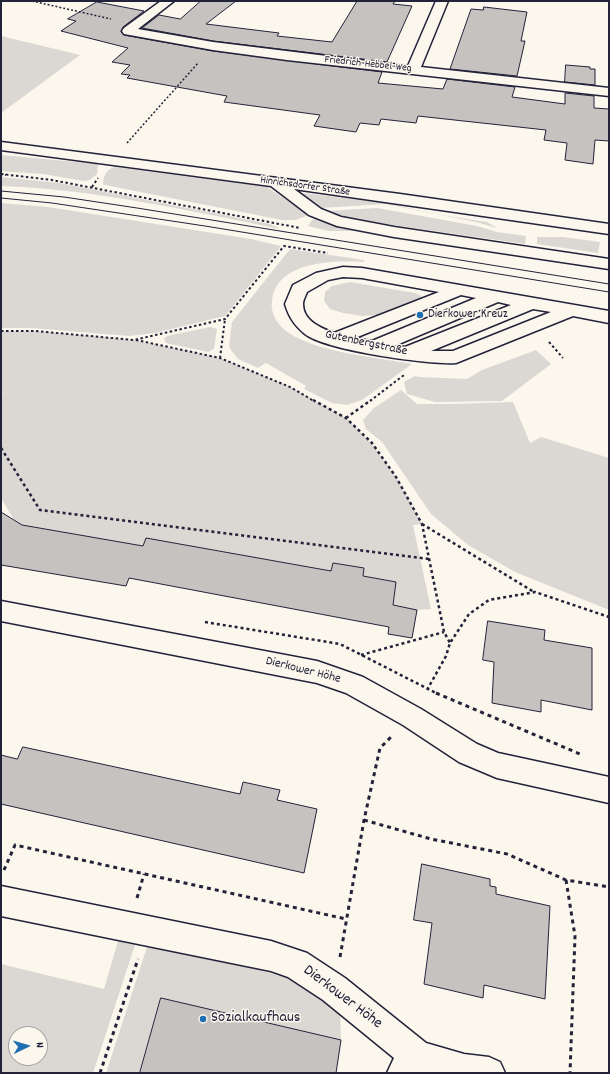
<!DOCTYPE html>
<html>
<head>
<meta charset="utf-8">
<style>
	body { margin:0 }
	#map { position:relative; width:610px; height:1074px; overflow:hidden; background:#fbf7ec; font-family:Dekko,sans-serif }
	canvas { display:block }
	.frame { position:absolute; inset:0; border:2px solid #22223b; pointer-events:none }
	.north { position:absolute; left:8px; top:1026px; width:40px; height:40px; box-sizing:border-box; background:#fbf7ec; border:1px solid #a4a2a5; border-radius:50%; rotate:85deg; font-size:11px; font-weight:700; line-height:16px; text-align:center; color:#22223b }
	.north::after { content:''; display:block; margin:auto; width:14px; height:18px; background:#1f6fb2; clip-path:polygon(50% 0,100% 100%,50% 72%,0 100%) }
</style>
</head>
<body>
<div id="map">
<canvas width="610" height="1074"></canvas>
<div class="frame"></div>
<div class="north">N</div>
</div>
<script>
const g = document.querySelector('canvas').getContext('2d');
g.lineJoin = 'round';
function fill(path, color) {
  g.fillStyle = color;
  g.fill(path, 'evenodd');
}
function stroke(path, color, width, dash) {
  g.strokeStyle = color;
  g.lineWidth = width;
  g.lineCap = dash ? 'butt' : 'round';
  g.setLineDash(dash || []);
  g.stroke(path);
}
function drawText(font, color, halo, rows, align = 'center') {
  g.font = font + ' Dekko,sans-serif';
  g.lineWidth = 3;
  g.setLineDash([]);
  g.textBaseline = 'middle';
  g.strokeStyle = halo;
  g.fillStyle = color;
  for (const [text, x, y, turn = 0] of rows) {
    g.save();
    g.translate(x, y);
    g.rotate((+turn || 0) * Math.PI / 180);
    g.textAlign = isNaN(turn) ? turn : align;
    if (halo) g.strokeText(text, 0, 0);
    g.fillText(text, 0, 0);
    g.restore();
  }
}
const green = new Path2D(`
	M1 36 80 55 1 113Z
	M1 155 98 164 97 174 90 180 83 181 43 174 1 171Z
	M115 167 267 187 308 215 296 220H282L105 185 103 184C103 175 107 169 115 167Z
	M1 177 60 183 270 224 280 229C190 211 94 189 1 186Z
	M303 193 385 203 441 215 487 222 497 228 476 222 385 204 320 208 304 196Z
	M1 203 48 207 251 239 281 246 225 316 155 333 129 336 31 328H1Z
	M377 208 477 226 497 232 526 236 525 244 358 220 339 216 326 211Z
	M315 219 339 228 357 231H329L308 226 312 220Z
	M537 237H563L600 242 598 253 537 244Z
	M290 249 364 260V262C333 260 277 261 272 300 270 312 276 323 286 331 316 353 376 357 412 364L362 400 347 405 332 403 304 389 306 386 266 363 258 368 238 359 229 347 232 322Z
	M350 282 415 293 420 295 422 298 377 315 363 316 343 313 330 309 324 301 325 292 332 286Z
	M210 327 217 329 214 349 208 352 166 343 164 339 167 336Z
	M1 331H35L134 340 220 358 290 387 346 418 372 444 396 477 422 524 413 525 431 609 417 610 393 605 396 582 363 576 364 568 333 563 331 571 146 538 143 546 22 525 14 520 1 498V395L3 394 1 390Z
	M536 350 551 364 502 401 435 402 407 394 404 382 415 376 420 377 467 379 482 370Z
	M401 390 417 404H453L513 402 530 443 541 437 609 458V610L515 572 468 545 431 514 382 442 366 429 363 420 374 408Z
	M118 941 135 945 93 1073H1V964L104 989ZM16 1034H40V1058H16Z
	M147 947 253 968 297 981 340 1011 341 1040 161 998 140 1073H106Z`);
const building = new Path2D(`
	M201 1H236L206 24 279 33 277 36 332 42 357 1H395L393 4 412 6 387 62 213 41 142 28 159 15 180 19Z
	M97 2 144 11 123 27 121 32 124 35 213 51 382 72 378 83 443 89 447 79 515 87 512 97 565 104V93L594 96V108L609 109V141L595 140 593 164 565 160 567 143 544 140 546 130 418 116 416 123 381 119 379 125 360 123 356 132 314 126 320 115 224 102 227 96 127 78 130 75 121 74 130 65 112 62 128 48 61 31 76 21 68 19Z
	M484 7 527 12 521 41H525L517 76 450 69 471 9 483 10Z
	M566 65 590 67V69H595V85L565 82Z
	M1 512 22 525 143 546 146 538 331 571 333 563 364 568 363 576 396 582 393 605 417 610 412 638 388 634 389 627 129 578 126 586 1 565Z
	M488 621 545 630 544 640 592 648V710L541 700V712L492 703 494 662 483 660Z
	M23 747 240 794 243 782 280 790 277 800 317 809 304 873 1 804V755L17 759Z
	M422 864 490 879V886L496 887V894L550 906 545 999 484 985 483 998 424 984 432 923 414 920Z
	M161 998 341 1040 336 1073H140Z`);
const pathFar3 = new Path2D(`
	M32 1 111 19
	M127 143 198 63
	M1 174 6 175`);
const pathFar2 = new Path2D(`
	M1 174 52 180 300 228
	M92 187 98 178
	M1 331H35L134 340 225 319 284 246 328 253
	M136 340 220 358 290 387 314 401
	M549 342 563 358
	M220 358 225 319
	M370 401 404 375`);
const pathFar1 = new Path2D(`
	M313 400 346 418 372 443 396 477 422 524 444 632 450 643
	M346 418 371 400
	M1 448 40 510 429 559
	M422 524 534 592
	M205 622 340 644 438 694
	M361 655 444 632
	M427 690 446 656 450 643 469 614 489 600 535 592 609 617`);
const path = new Path2D(`
	M436 693 580 754
	M364 820 431 839 507 854 566 880 609 887
	M4 870 15 845 346 919
	M566 880 575 936 570 1073
	M137 898 144 874
	M340 957 364 820 380 748 392 736
	M100 1073 138 959`);
const minor = new Path2D(`
	M161 1H174L138 29 213 42 408 66 436 1H448L421 67 609 88V96L287 60 213 50 124 34 122 31 124 28Z
	M1 142 400 194 609 224V234L294 189 321 209 341 217 394 227 609 259V269L394 237 337 226 309 215 271 186 1 150Z
	M343 267 362 268 609 311V323L573 316 456 363C428 365 325 350 305 334 294 325 289 317 285 304L293 285 316 273ZM343 277 362 278 439 292 334 333C321 328 303 321 303 304 303 300 306 295 307 292L328 280ZM461 295 476 298 372 341 355 338ZM498 302 511 305 405 347 394 346ZM533 309 551 312 453 351H431Z
	M1 601 317 661 363 677 421 709 477 744 498 753 609 777V803L497 778 459 762 403 725 346 693 317 683 1 621Z
	M1 886 271 941 307 953 345 978 426 1043 464 1054 489 1057 500 1062 505 1073H387L394 1058 323 1000 288 977 271 971 1 916Z`);
const tram = new Path2D(`
	M1 191 64 197 137 208 609 284
	M1 198 52 203 205 226 609 292`);
const markers = [
	[420,315,4,"#1f6fb2"],
	[203,1019,4,"#1f6fb2"]
];
const farStreetnames = [
	["Friedrich-Hebbel-Weg",368,65,6],
	["Hinrichsdorfer Straße",305,187,8]
];
const poiNames = [
	["Dierkower Kreuz",428,315]
];
const streetNames = [
	["Gutenbergstraße",366,344,12],
	["Dierkower Höhe",303,671,14]
];
const nearStreetnames = [
	["Dierkower Höhe",342,998,37]
];
const nearPoinames = [
	["Sozialkaufhaus",211,1019]
];
fill(green, '#dbd8d3');
fill(building, '#c6c2c0');
stroke(building, '#22223b', 1);
stroke(minor, '#22223b', 3);
stroke(pathFar3, '#22223b', 1.5, [2, 2]);
stroke(pathFar2, '#22223b', 2, [2.5, 2.5]);
stroke(pathFar1, '#22223b', 2.5, [3, 3]);
stroke(path, '#22223b', 3, [4, 4]);
fill(minor, '#fbf7ec');
stroke(tram, '#22223b', 1);
for (const [x, y, r, color] of markers) {
  const dot = new Path2D();
  dot.arc(x, y, r, 0, 2 * Math.PI);
  g.fillStyle = color;
  g.fill(dot);
  stroke(dot, '#fbf7ec', 1.5);
}
drawText('11px', '#22223b', '#fbf7ec', farStreetnames);
drawText('13px', '#22223b', '#fbf7ec', poiNames, 'left');
drawText('13px', '#22223b', '#fbf7ec', streetNames);
drawText('16px', '#22223b', '#fbf7ec', nearStreetnames);
drawText('16px', '#22223b', '#fbf7ec', nearPoinames, 'left');
</script>
</body>
</html>
